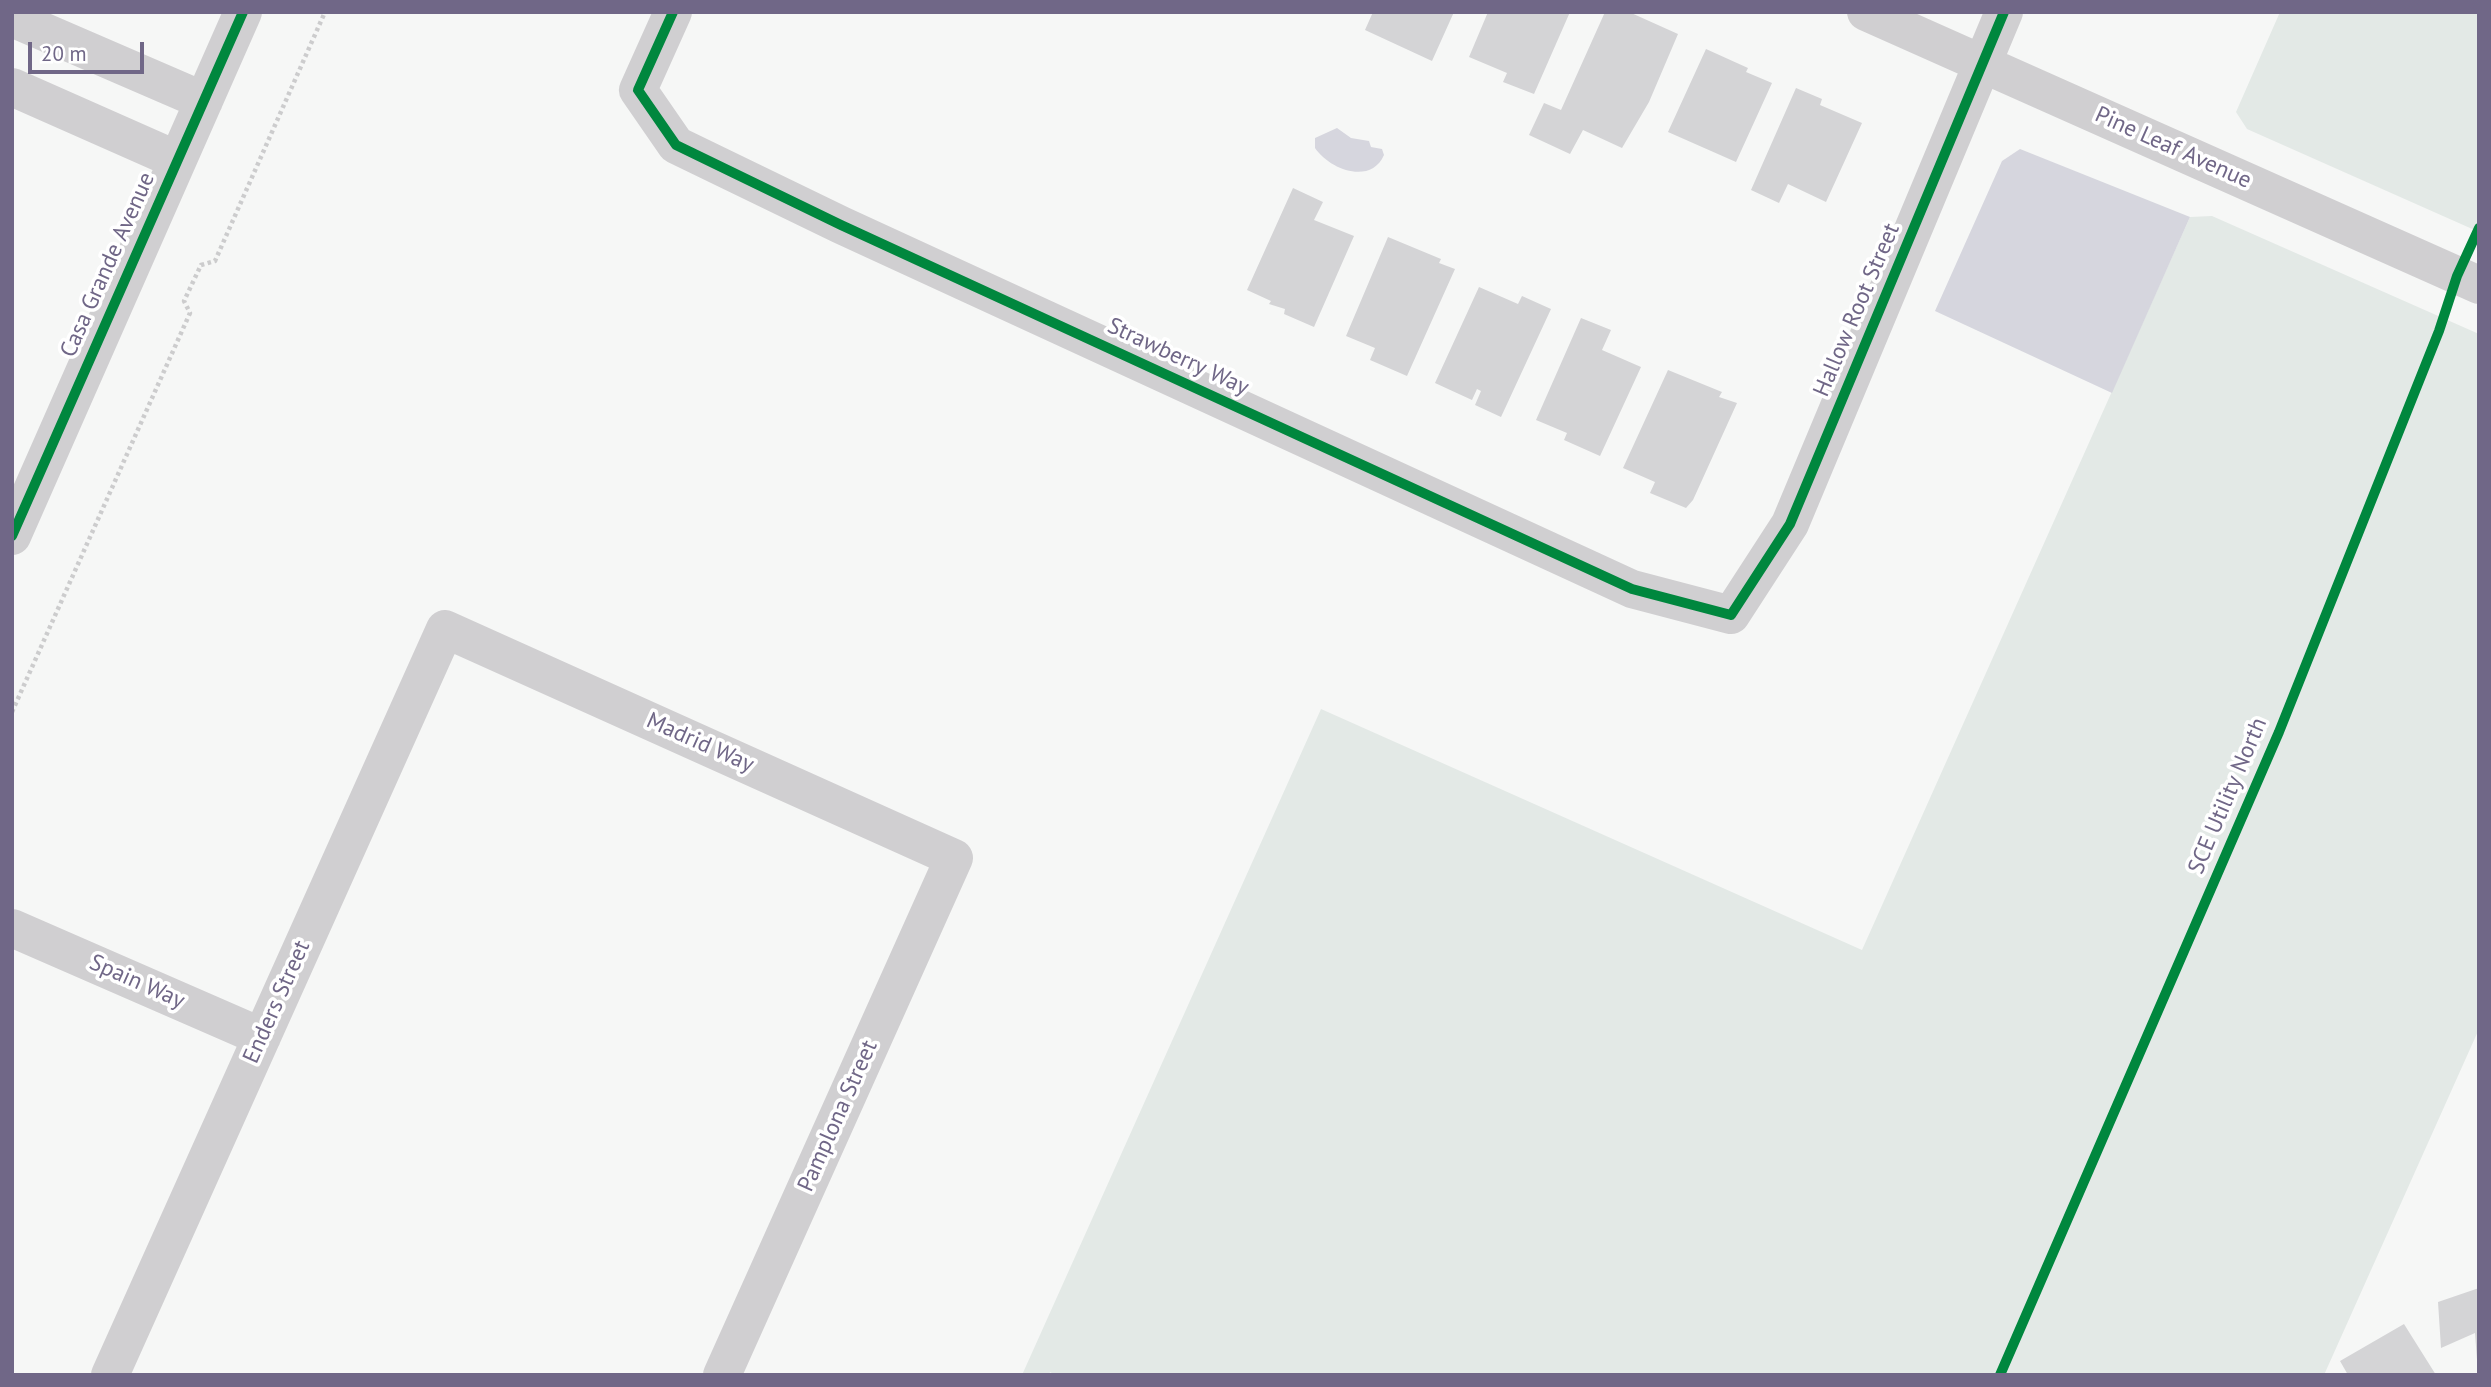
<!DOCTYPE html>
<html>
<head>
<meta charset="utf-8">
<style>
	body { margin:0 }
	#map { position:relative; width:2491px; height:1387px; overflow:hidden; background:#f6f7f6; font-family:"PT Sans",sans-serif }
	canvas { display:block }
	.frame { position:absolute; inset:0; border:14px solid #706787; pointer-events:none }
	.scale { position:absolute; left:28px; top:42px; width:116px; height:32px; box-sizing:border-box; border:4px solid #706787; border-top:0; padding-left:9px; font-size:21px; line-height:24px; white-space:nowrap; color:#706787; -webkit-text-stroke:5px #fff; paint-order:stroke }
</style>
</head>
<body>
<div id="map">
<canvas width="2491" height="1387"></canvas>
<div class="frame"></div>
<div class="scale">20 m</div>
</div>
<script>
const g = document.querySelector('canvas').getContext('2d');
g.lineJoin = 'round';
function fill(path, color) {
  g.fillStyle = color;
  g.fill(path, 'evenodd');
}
function stroke(path, color, width, dash) {
  g.strokeStyle = color;
  g.lineWidth = width;
  g.lineCap = dash ? 'butt' : 'round';
  g.setLineDash(dash || []);
  g.stroke(path);
}
function drawText(font, color, halo, rows, align = 'center') {
  g.font = font + ' "PT Sans",sans-serif';
  g.lineWidth = 7;
  g.setLineDash([]);
  g.textBaseline = 'middle';
  g.strokeStyle = halo;
  g.fillStyle = color;
  for (const [text, x, y, turn = 0] of rows) {
    g.save();
    g.translate(x, y);
    g.rotate((+turn || 0) * Math.PI / 180);
    g.textAlign = isNaN(turn) ? turn : align;
    if (halo) g.strokeText(text, 0, 0);
    g.fillText(text, 0, 0);
    g.restore();
  }
}
const green = new Path2D(`
	M2280 12H2479V232L2247 129 2236 112Z
	M2212 216 2479 334V1029L2324 1375H1056L1050 1372 1049 1375H1022L1321 709 1862 950 2190 217Z`);
const water = new Path2D(`
	M1337 128 1351 138 1369 141 1371 147 1382 149 1384 155C1371 185 1330 170 1315 148V138Z
	M2020 149 2190 217 2112 393 1935 311 2002 161Z`);
const building = new Path2D(`
	M1373 12H1454L1432 61 1365 30Z
	M1488 12H1570L1534 94 1503 82 1507 73 1469 57Z
	M1605 12H1629L1678 34 1649 102 1622 148 1583 130 1570 154 1529 135 1544 103 1561 110Z
	M1706 49 1748 68 1746 72 1772 83 1736 162 1668 132Z
	M1796 88 1822 99 1820 105 1862 123 1826 202 1788 184 1779 203 1751 190Z
	M1293 188 1323 202 1314 220 1354 236 1314 327 1284 314 1285 309 1269 304 1271 301 1247 290Z
	M1388 237 1441 259 1439 263 1455 269 1407 376 1370 360 1375 348 1346 336Z
	M1479 287 1518 304 1522 296 1551 309 1501 417 1475 405 1481 391 1477 389 1472 400 1435 383Z
	M1581 318 1611 330 1602 350 1641 367 1600 456 1564 440 1567 433 1536 420Z
	M1668 370 1722 392 1719 397 1737 403 1693 500 1686 508 1650 493 1655 482 1623 468Z
	M2479 1288V1360H2477L2475 1333 2441 1348 2438 1302Z
	M2404 1324 2436 1375H2348L2340 1361Z`);
const path = new Path2D(`
	M12 712 190 313 184 301 201 265 215 261 325 12`);
const minor = new Path2D(`
	M673 12 638 90 676 145 841 225 1632 589 1731 615 1790 524 2004 12
	M1866 12 2479 285
	M12 18 204 101
	M12 87 177 160
	M12 536 243 12
	M12 928 262 1037
	M110 1375 445 629 954 858 722 1375`);
const cycleway = new Path2D(`
	M673 12 638 90 676 145 841 225 1632 589 1731 615 1790 524 2004 12
	M12 536 243 12
	M2000 1375 2279 732 2439 331 2457 276 2479 228`);
const streetNames = [
	["Pine Leaf Avenue",2173,148,24],
	["Casa Grande Avenue",108,265,-66],
	["Hallow Root Street",1857,310,-67],
	["Strawberry Way",1178,357,25],
	["Madrid Way",700,743,24],
	["SCE Utility North",2228,796,-67],
	["Spain Way",137,982,24],
	["Enders Street",277,1002,-66],
	["Pamplona Street",838,1116,-66]
];
fill(green, '#e3e9e6');
fill(water, '#d6d6de');
fill(building, '#d4d4d6');
stroke(path, '#cccccd', 4.5, [3.5, 3.5]);
stroke(minor, '#d0cfd1', 38);
stroke(cycleway, '#00873e', 10);
drawText('23px', '#706787', '#fff', streetNames);
</script>
</body>
</html>
